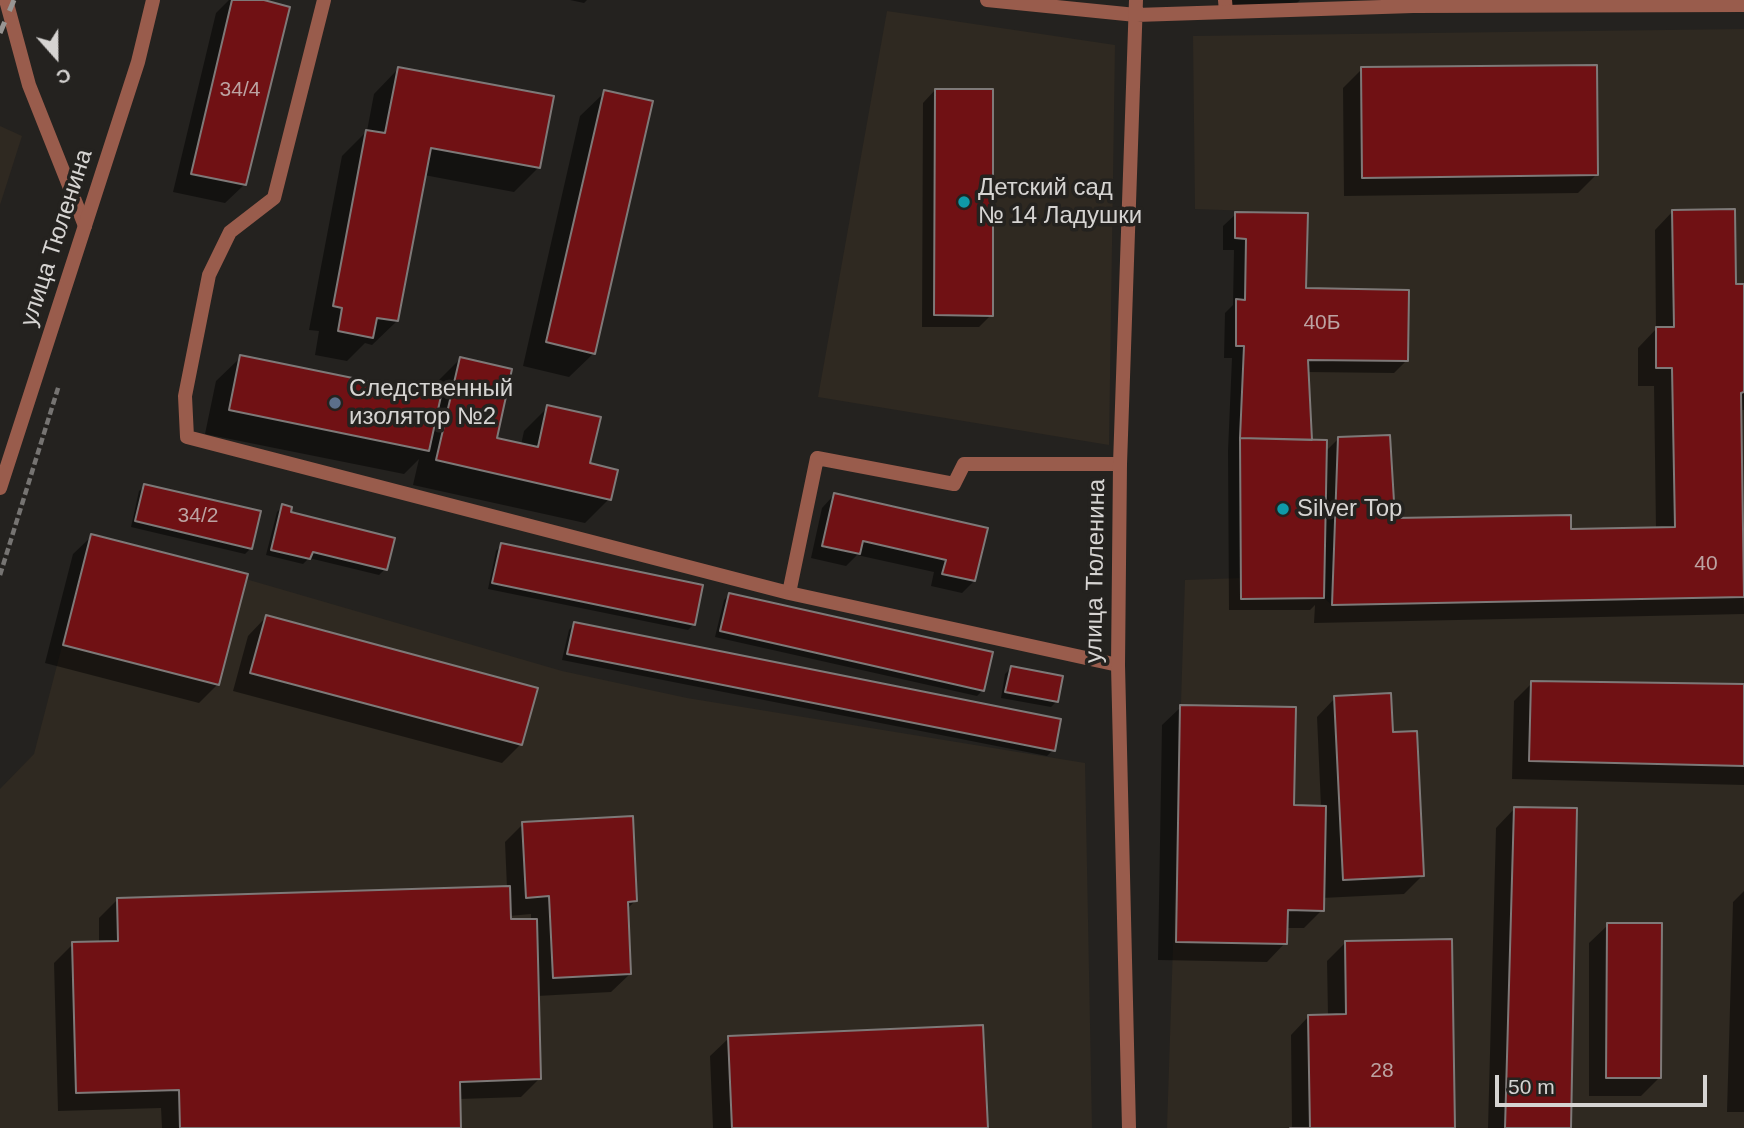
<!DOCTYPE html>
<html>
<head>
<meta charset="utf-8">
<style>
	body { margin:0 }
	#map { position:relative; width:1744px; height:1128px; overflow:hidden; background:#24221f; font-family:Helvetica,sans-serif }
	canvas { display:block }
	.north { position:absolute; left:21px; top:21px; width:70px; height:70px; -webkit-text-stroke:5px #24221f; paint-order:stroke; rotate:159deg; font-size:19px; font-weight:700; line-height:28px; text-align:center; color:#d6d4d2 }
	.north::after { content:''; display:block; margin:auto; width:24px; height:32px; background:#d6d4d2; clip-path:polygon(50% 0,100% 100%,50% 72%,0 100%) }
	.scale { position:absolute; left:1495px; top:1075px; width:212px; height:32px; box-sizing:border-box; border:4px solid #d6d4d2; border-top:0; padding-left:9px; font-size:21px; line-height:24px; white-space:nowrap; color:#d6d4d2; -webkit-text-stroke:5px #24221f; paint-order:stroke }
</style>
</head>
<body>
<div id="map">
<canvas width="1744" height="1128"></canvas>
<div class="north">С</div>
<div class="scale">50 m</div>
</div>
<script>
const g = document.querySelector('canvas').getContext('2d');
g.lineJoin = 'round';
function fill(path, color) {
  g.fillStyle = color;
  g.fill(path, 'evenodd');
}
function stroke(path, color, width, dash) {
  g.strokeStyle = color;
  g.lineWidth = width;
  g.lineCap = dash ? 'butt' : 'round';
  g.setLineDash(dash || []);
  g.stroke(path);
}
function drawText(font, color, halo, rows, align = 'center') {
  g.font = font + ' Helvetica,sans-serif';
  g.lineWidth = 7;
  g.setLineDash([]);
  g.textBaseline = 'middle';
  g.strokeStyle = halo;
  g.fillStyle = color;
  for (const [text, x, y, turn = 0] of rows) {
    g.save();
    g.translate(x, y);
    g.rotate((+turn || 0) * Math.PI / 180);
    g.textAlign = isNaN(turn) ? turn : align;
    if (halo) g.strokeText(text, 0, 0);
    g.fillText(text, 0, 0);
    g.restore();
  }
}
const built = new Path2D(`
	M887 11 1115 45 1109 445 818 397Z
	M1744 29V1128H1167L1185 580 1241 578V599L1324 598 1332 605H1359L1312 440 1308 360 1408 361 1306 288 1307 213 1195 209 1193 36Z
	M0 126 22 136 0 205Z
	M91 534 562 671 687 698 1085 763 1092 1128H0V789L34 754Z`);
const shadow = new Path2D(`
	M229 0H257L244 185 225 203 173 192 216 13Z
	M570 0H587L584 3Z
	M1226 0H1300L1285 15 1225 14Z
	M398 69 538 168 514 192 424 175 397 321 372 345 365 343 347 361 315 355 319 331 309 330 342 156 367 131 374 94Z
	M1362 69 1597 174 1578 193 1344 196 1343 88Z
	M935 90 991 315 979 327H922L923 103Z
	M605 92 594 353 569 377 523 366 580 116Z
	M1673 211 1735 286 1744 285V410H1740L1744 614 1314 623 1315 605 1310 610H1229L1228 451 1232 358H1224L1225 313 1233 305 1234 250H1223V226L1236 214 1304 290 1406 361 1394 373 1307 372 1311 442 1325 452 1339 438 1393 520 1569 531 1656 529 1654 386H1638V348L1656 329 1655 230Z
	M241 357 433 396 436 383 460 359 494 439 521 445 524 431 548 407 609 499 585 523 413 485 419 459 404 474 205 434 216 381Z
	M145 486 251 548 245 554 131 527 139 491Z
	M834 495 986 529 974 581 962 593 931 586 934 572 857 555 846 566 811 558 822 508Z
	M283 506 289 514 385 569 379 575 309 558 303 564 266 555 277 512Z
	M92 536 218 684 199 703 45 663 73 554Z
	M501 545 693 625 688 630 488 589 496 551Z
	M729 595 983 690 977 696 715 637 724 600Z
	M266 617 521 744 502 763 233 691 248 636Z
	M574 624 1053 750 1047 756 562 660 569 630Z
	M1011 668 1056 702 1051 707 1001 698 1005 674Z
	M1532 683 1744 686V785L1512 779 1514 701Z
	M1335 698 1392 734 1423 875 1404 894 1322 898V910L1304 928H1286L1285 943 1267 962 1158 960 1162 725 1181 707 1292 806 1321 807 1317 717Z
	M1514 809 1569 1128H1488L1496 828Z
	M523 824 636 900 627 909 630 974 611 992 537 996 540 1078 521 1097 459 1099V1128H162L161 1108 58 1111 54 963 73 944 99 943V918L117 900 507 888 505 842ZM531 914V920L509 921V916Z
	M1744 891V1112H1727L1733 902Z
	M1608 925 1660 1077 1641 1096H1589V943Z
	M1345 943 1453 1128H1292L1291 1035 1309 1016H1328L1327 961Z
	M729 1038 986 1128H713L710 1056Z`);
const building = new Path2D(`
	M232 0H264L290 7 246 185 191 174Z
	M1597 65 1598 175 1362 178 1361 67Z
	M398 67 554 96 540 168 431 148 398 321 377 318 373 338 338 331 342 308 333 306 366 130 385 133Z
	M935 89H993V316L934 315Z
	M604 90 653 101 595 354 546 342Z
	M1735 209 1736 284H1744V392L1741 393 1744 597 1332 605 1338 437 1390 435 1395 518 1571 515V529L1675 527 1672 368H1656V327H1674L1672 210Z
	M1235 212 1308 213 1306 288 1409 290 1408 361 1308 360 1312 440 1240 438 1244 346H1236V299L1245 300 1246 239 1235 238Z
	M240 355 441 396 429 451 229 410Z
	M460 357 512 369 497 438 538 447 547 405 601 417 590 463 618 470 611 500 436 460Z
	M1240 438 1327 440 1324 598 1241 599Z
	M144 484 261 511 252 549 135 521Z
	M834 493 988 528 975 581 942 574 946 560 863 541 860 554 822 546Z
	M282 504 292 507 291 512 395 538 387 570 313 552 310 559 271 550Z
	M91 534 248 574 219 685 63 645Z
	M501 543 703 585 695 625 492 583Z
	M729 593 993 652 984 691 720 631Z
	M266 615 538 688 522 745 250 673Z
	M574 622 1061 719 1055 751 567 654Z
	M1011 666 1063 676 1058 702 1005 692Z
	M1531 681 1744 684V766L1529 761Z
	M1391 693 1393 732 1417 731 1424 876 1343 880 1334 696Z
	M1180 705 1296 707 1294 805 1326 806 1324 911 1288 910 1287 944 1176 942Z
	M1514 807 1577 808 1571 1128H1505Z
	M633 816 637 901 628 902 631 974 553 978 549 896 526 898 522 822Z
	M510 886 511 919H537L541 1079 460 1082 461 1128H180L179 1090 76 1093 72 942 118 941 117 898Z
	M1607 923H1662L1661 1078H1606Z
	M1452 939 1455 1128H1290H1310L1308 1015 1346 1014 1345 941Z
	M983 1025 988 1128H732L728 1036Z`);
const path = new Path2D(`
	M0 575 59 385`);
const service = new Path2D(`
	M324 0 274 198 230 232 209 275 185 396 187 437 789 593 1118 665
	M987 0 1136 15
	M1225 0 1226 12
	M789 593 817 458 954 484 964 464H1120`);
const minor = new Path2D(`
	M6 0 29 85 85 226
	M1136 15 1413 6 1744 5
	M1129 1128 1118 665 1120 464 1136 0`);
const tertiary = new Path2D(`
	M0 488 138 62 153 0`);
const rail = new Path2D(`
	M0 33 14 0`);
const markers = [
	[964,202,7,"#0f9aa8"],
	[335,403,7,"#5c6f8a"],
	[1283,509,7,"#0f9aa8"]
];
const numberNames = [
	["34/4",240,90],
	["40Б",1322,323],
	["34/2",198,516],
	["40",1706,564],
	["28",1382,1071]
];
const poiNames = [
	["Детский сад",978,188],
	["№ 14 Ладушки",978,216],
	["Следственный",349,389],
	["изолятор №2",349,417],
	["Silver Top",1297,509]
];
const streetNames = [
	["улица Тюленина",57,238,-72],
	["улица Тюленина",1096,571,-89]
];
fill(built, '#2f2921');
fill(shadow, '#0007');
fill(building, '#701114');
stroke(building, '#7e7978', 2);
stroke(path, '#767472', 4.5, [7, 3.5]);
stroke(service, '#995c4c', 14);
stroke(minor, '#995c4c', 14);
stroke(tertiary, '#995c4c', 14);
stroke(rail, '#979593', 5, [12, 12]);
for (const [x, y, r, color] of markers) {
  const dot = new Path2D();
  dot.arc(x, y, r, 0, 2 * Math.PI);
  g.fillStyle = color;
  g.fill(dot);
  stroke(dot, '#24221f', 2.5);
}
drawText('21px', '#bca3a2', null, numberNames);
drawText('24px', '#d6d4d2', '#24221f', poiNames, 'left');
drawText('24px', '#d6d4d2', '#24221f', streetNames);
</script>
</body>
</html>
